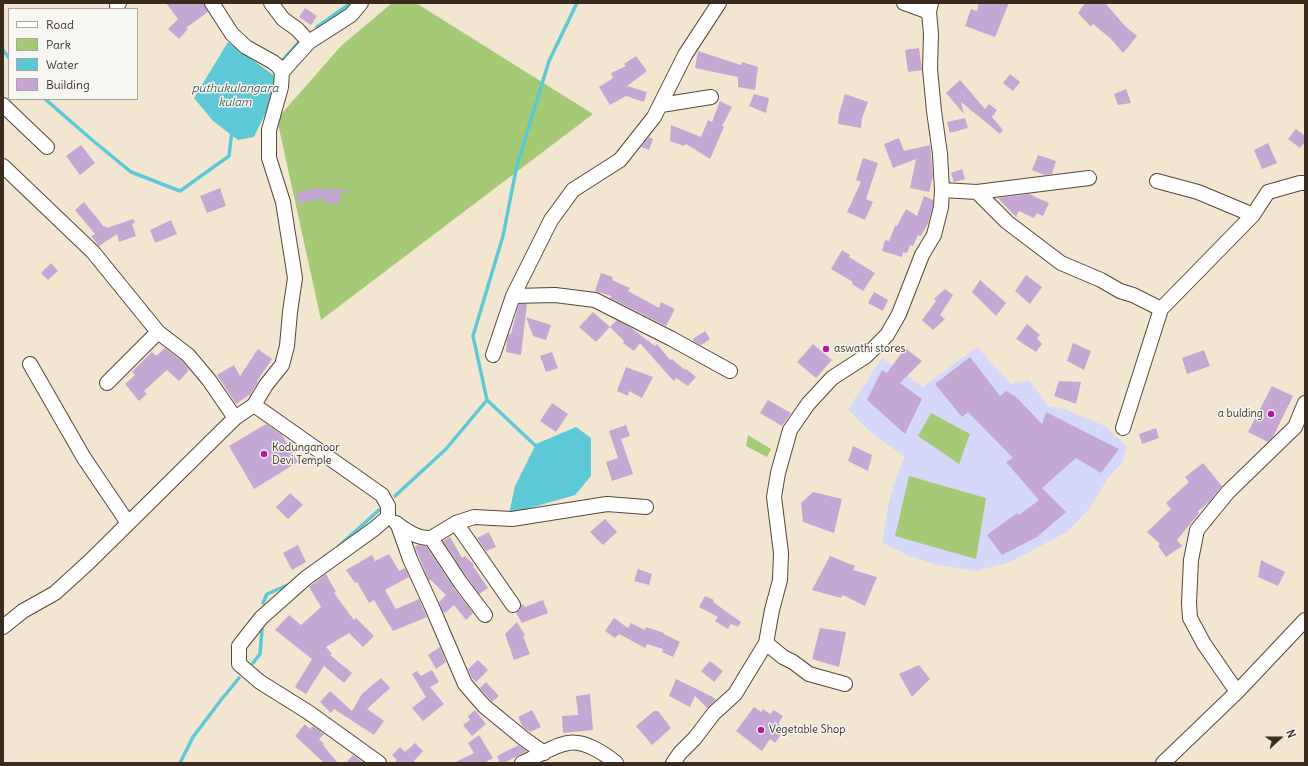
<!DOCTYPE html>
<html>
<head>
<meta charset="utf-8">
<style>
	body { margin:0 }
	#map { position:relative; width:1308px; height:766px; overflow:hidden; background:#f3e6d0; font-family:Delius,sans-serif }
	canvas { display:block }
	.frame { position:absolute; inset:0; border:4px solid #3b2a1e; pointer-events:none }
	.legend { position:absolute; left:8px; top:8px; width:130px; height:92px; box-sizing:border-box; background:#f6f6f2; border:1px solid #aba49d; margin:0; padding:5px 7px; list-style:none; font-size:12px; color:#3b2a1e }
	.legend li { display:flex; align-items:center; gap:8px; height:20px }
	.legend b { width:20px; border:1px solid #aba49d }
	.north { position:absolute; left:1260px; top:718px; width:40px; height:40px; -webkit-text-stroke:3px #f6f6f2; paint-order:stroke; rotate:69deg; font-size:11px; font-weight:700; line-height:16px; text-align:center; color:#3b2a1e }
	.north::after { content:''; display:block; margin:auto; width:14px; height:18px; background:#3b2a1e; clip-path:polygon(50% 0,100% 100%,50% 72%,0 100%) }
</style>
</head>
<body>
<div id="map">
<canvas width="1308" height="766"></canvas>
<div class="frame"></div>
<ul class="legend">
<li><b style="height:5px;background:#fff"></b>Road</li>
<li><b style="height:11px;background:#a4ca75"></b>Park</li>
<li><b style="height:11px;background:#5dc8d6"></b>Water</li>
<li><b style="height:11px;background:#c4a8d3"></b>Building</li>
</ul>
<div class="north">N</div>
</div>
<script>
const g = document.querySelector('canvas').getContext('2d');
g.lineJoin = 'round';
function fill(path, color) {
  g.fillStyle = color;
  g.fill(path, 'evenodd');
}
function stroke(path, color, width, dash) {
  g.strokeStyle = color;
  g.lineWidth = width;
  g.lineCap = dash ? 'butt' : 'round';
  g.setLineDash(dash || []);
  g.stroke(path);
}
function drawText(font, color, halo, rows, align = 'center') {
  g.font = font + ' Delius,sans-serif';
  g.lineWidth = 3;
  g.setLineDash([]);
  g.textBaseline = 'middle';
  g.strokeStyle = halo;
  g.fillStyle = color;
  for (const [text, x, y, turn = 0] of rows) {
    g.save();
    g.translate(x, y);
    g.rotate((+turn || 0) * Math.PI / 180);
    g.textAlign = isNaN(turn) ? turn : align;
    if (halo) g.strokeText(text, 0, 0);
    g.fillText(text, 0, 0);
    g.restore();
  }
}
const built = new Path2D(`
	M977 347 1011 384 1029 380 1049 407 1064 409 1105 426 1127 447 1122 463 1108 478 1090 508 1067 532 1010 562 976 571 938 565 909 556 882 542 889 502 899 469 905 457 875 436 859 421 848 409 882 358 923 387Z`);
const green = new Path2D(`
	M392 3H416L593 114 321 320 277 119 341 46Z
	M931 413 970 434 959 464 918 436Z
	M748 435 771 449 767 457 746 446Z
	M909 476 986 498 976 559 895 536Z`);
const water = new Path2D(`
	M228 42 276 77 266 112 254 137 238 140 213 121 194 98Z
	M576 427 591 438V476L575 495 509 514 515 486 536 444Z`);
const stream = new Path2D(`
	M317 27 351 3
	M3 50 9 58
	M283 60 300 41
	M45 99 91 139 131 172 180 191 229 156 232 130
	M539 449 487 400 473 336 503 236 517 165 549 61 577 3
	M395 496 446 449 487 400
	M339 546 379 510
	M263 603 267 594 290 584
	M253 663 260 654 262 629
	M180 763 193 737 221 700 239 678`);
const building = new Path2D(`
	M166 3H204L208 12 186 28 188 29 179 39 168 29 178 19Z
	M979 3H1009L995 37 965 26 971 9 977 11Z
	M1085 3H1105L1125 26 1137 36 1123 53 1111 39 1093 24 1091 27 1078 13Z
	M305 8 317 16 311 25 299 17Z
	M919 48 922 70 908 72 905 50Z
	M698 51 741 65 742 62 758 67 755 90 738 87V77L695 68Z
	M636 56 647 71 627 86 647 92 644 102 626 96 610 105 599 87 613 78 611 73 626 66 624 64Z
	M1010 74 1020 82 1013 91 1003 83Z
	M960 80 985 109 989 104 997 110 992 117 1003 130 1000 134 961 102 964 114 946 93Z
	M1126 89 1131 103 1118 105 1114 94Z
	M754 94 769 98 766 113 749 106Z
	M845 94 868 102 862 118 861 128 838 124 839 114Z
	M720 101 732 107 722 126 724 127 710 159 686 144 684 146 670 141 671 125 701 137 708 120 712 122Z
	M965 118 968 128 950 133 947 122Z
	M1296 129 1305 136V142L1300 148 1288 139Z
	M649 137 653 139 649 150 641 147Z
	M899 138 904 151 930 145 933 176 929 192 910 188 916 159 893 168 884 144Z
	M1268 143 1277 163 1262 169 1254 150Z
	M81 145 95 163 80 175 66 156Z
	M1038 155 1056 161 1052 174 1045 175 1032 170Z
	M863 158 878 163 866 199 873 202 865 220 847 212 861 182 856 180Z
	M962 169 965 179 954 182 951 173Z
	M220 188 226 206 207 213 200 196Z
	M316 188 347 190V192L340 194 339 204 324 203V198L299 204 296 193Z
	M1029 194 1049 203 1043 216 1037 213 1034 218 1019 211 1016 217 998 198Z
	M924 196 933 200V206L928 223 921 236 918 235 913 246 910 245 907 253 903 252 902 257 882 251 885 240 889 241 895 226H897L906 209 917 216Z
	M84 202 104 227 106 226 107 228 133 219 135 222 132 224 136 236 119 242 117 234 99 246 91 236 95 234 75 210Z
	M171 220 177 234 155 243 150 230Z
	M842 250 850 255 849 257 875 273 863 291 852 284 853 282 831 269Z
	M51 263 58 271 48 280 41 273Z
	M601 273 613 277 612 280 630 288 628 291 659 308 661 302 675 309 666 326 610 298 611 296 595 291Z
	M1026 275 1042 287 1030 304 1015 291Z
	M980 280 1006 303 996 316 972 292Z
	M945 289 953 295 940 315 945 319 933 330 922 320 936 301 934 299Z
	M874 292 888 300 883 311 868 303Z
	M519 304H527L521 355 506 352 507 339 509 334H511Z
	M593 312 610 327 596 342 579 327Z
	M526 317 551 325 546 340 533 336Z
	M617 320 631 328 655 346 657 344 670 360 672 359 685 370 686 369 696 377 688 386 676 378 674 381 668 375 640 343 634 351 623 343 624 341 610 327Z
	M1027 324 1040 335 1037 338 1042 344 1036 352 1016 339Z
	M705 331 710 339 701 345 694 342 693 339Z
	M1073 343 1091 351 1084 370 1067 361Z
	M813 344 832 360 816 378 797 362Z
	M165 348 182 361 189 370 179 381 167 370 144 391 147 394 139 401 125 384 135 375 132 372 152 352 156 356Z
	M905 348 922 361 900 383 922 399 905 434 867 400 882 370 887 373Z
	M258 349 272 359 257 381 258 382 250 395 249 396V395L236 404 217 375 234 365 240 376Z
	M1204 350 1210 366 1187 374 1182 358Z
	M552 352 558 368 546 372 540 356Z
	M970 357 1000 396 1006 391 1015 396 1042 424 1046 412 1119 449 1101 473 1076 458 1042 488 1066 512 1037 537 1002 555 987 535 1017 513 1019 515 1039 500 1006 462 1013 458 968 412 962 417 935 384Z
	M626 367 653 377 642 398 629 391 628 396 617 391Z
	M1059 381 1081 382 1076 404 1054 396Z
	M1272 386 1293 396 1273 437 1268 442 1248 432Z
	M768 400 791 413 782 426 760 413Z
	M552 403 568 414 556 432 540 421Z
	M266 424 282 435 298 462 254 489 229 446Z
	M626 425 630 436 621 439 633 474 612 481 606 462 618 458 609 431Z
	M1156 428 1159 438 1142 444 1139 434Z
	M853 446 872 455 868 471 848 461Z
	M1203 463 1222 486 1209 502 1198 511 1199 513 1177 540 1182 546 1166 557 1158 546 1160 544 1147 532 1171 509 1166 503 1189 482 1185 477Z
	M813 492 842 499 834 533 803 522 801 503Z
	M290 493 303 505 288 519 276 507Z
	M605 519 617 532 603 545 590 532Z
	M489 532 496 547 486 551 477 538Z
	M450 537 462 558 465 556 474 565 473 566 488 588 479 594 467 577 443 541Z
	M298 545 306 562 292 570 283 553Z
	M418 545 426 546 453 587 473 613 466 620 454 605 445 613 442 610 439 602 446 595 431 580 429 581 415 547Z
	M389 554 399 571 405 568 409 577 385 590 396 609 419 599 427 617 393 631 374 600 369 603 357 582 355 583 346 570 372 555 375 561Z
	M830 556 855 566 853 570 877 577 865 606 843 595 841 598 812 590Z
	M1261 560 1285 572 1278 586 1258 577Z
	M638 569 652 574 649 585 634 581Z
	M326 574 336 592 334 593 354 620 356 618 374 636 363 647 349 633 326 647 332 654 330 655 352 673 344 683 324 666 306 694 295 687 312 659 275 630 289 615 301 625 321 607 309 587Z
	M705 596 714 600 713 602 741 622 738 627 731 624 728 629 715 621 718 617 699 607Z
	M543 600 548 613 522 623 516 613 520 609 521 605 523 604 525 607Z
	M614 618 628 628 631 623 645 630 646 627 664 633V634L680 642 673 657 662 652 663 649 647 644 645 648 619 634 615 638 605 631Z
	M517 622 525 635 523 636 530 654 514 660 505 634Z
	M820 628 846 632 839 667 812 659Z
	M440 647 446 662 436 669 428 655Z
	M478 660 488 670 476 682 472 678 468 669Z
	M710 661 723 671 714 682 701 671Z
	M919 665 930 679 912 697 899 674Z
	M432 670 439 682 430 687 444 704 423 721 412 708 426 697 412 674 417 671 421 676Z
	M381 678 390 688 367 709 384 721 374 735 334 709 331 713 320 702 330 691 352 711 362 694Z
	M676 679 713 697 716 700 707 708 695 696 690 707 669 696Z
	M486 682 499 696 492 702 480 688Z
	M590 694 593 730 563 733 562 716 578 715 576 696Z
	M754 707 761 712 763 709 770 714 774 710 783 716 778 724 785 729 775 743 770 739 762 751 736 731Z
	M475 710 486 724 472 736 463 725 470 720 468 716Z
	M532 710 541 727 530 732 523 727 518 717Z
	M654 711H658L671 728 652 745 636 726Z
	M305 724 310 729 313 726 324 734 319 739 324 744 323 745 338 763H324L295 736Z
	M479 735 493 758 484 763H453L474 753 468 743Z
	M415 743 423 751 414 761 416 763H395L397 760 392 755 400 747 405 752Z
	M519 745 527 751 504 763H500L497 756Z
	M353 755 364 763H346Z`);
const minor = new Path2D(`
	M271 3 283 19 297 29 309 42
	M904 3 929 12
	M117 6 119 3
	M282 72 309 42 351 15 361 3
	M3 105 47 147
	M661 105 711 97
	M3 166 93 252 158 332 188 355 209 380 235 418
	M1157 181 1198 192 1253 215
	M942 190 977 192 1089 178
	M977 192 1007 222 1061 263 1101 280 1120 291 1133 295 1161 309 1123 428
	M513 296 555 295 595 300 672 339 730 371
	M1161 309 1253 215 1268 192 1300 183H1305
	M493 355 513 296 551 220 573 190 620 160 654 117 685 55 719 3
	M30 364 84 458 128 523
	M107 383 158 332
	M254 405 382 495 388 506V517L374 529 306 578 261 618 239 646V664L260 682 308 712 379 763
	M396 523C406 531 418 539 431 538L460 582 485 615
	M456 523 513 605
	M398 525 410 559 432 607 465 684 484 706 523 738 544 753
	M431 538 456 523 474 517 512 519 607 504 646 507
	M3 627 23 611 55 593 89 562 235 418 254 405 266 385 282 365 287 346 290 312 295 278 283 202 269 158V130L281 87 282 72 278 66 273 62 246 47 232 34 212 3
	M766 643 783 657 793 662 809 674 845 684
	M1237 692 1204 644 1190 618 1189 603 1191 560 1197 530 1228 492 1295 427 1305 403
	M522 763C536 757 554 745 568 743 584 740 604 753 616 763
	M673 763 680 753 695 738 714 713 735 694 766 643 772 610 780 580 781 553 774 497 778 473 790 430 808 404 832 378 866 356 887 335 899 314 922 255 934 235 941 207 942 190 940 154 934 111 930 69 931 34 929 12 931 3
	M1163 763 1237 692 1305 620`);
const markers = [
	[826,349,4,"#b5179e"],
	[1271,414,4,"#b5179e"],
	[264,454,4,"#b5179e"],
	[761,730,4,"#b5179e"]
];
const poiNames = [
	["aswathi stores",834,349],
	["a bulding",1263,414,"right"],
	["Kodunganoor",272,448],
	["Devi Temple",272,461],
	["Vegetable Shop",769,730]
];
const waterNames = [
	["puthukulangara",235,89],
	["kulam",235,103]
];
fill(built, '#d5d8f9');
fill(green, '#a4ca75');
fill(water, '#5dc8d6');
stroke(stream, '#5dc8d6', 3.5);
fill(building, '#c4a8d3');
stroke(minor, '#574639', 16);
stroke(minor, '#fff', 14);
for (const [x, y, r, color] of markers) {
  const dot = new Path2D();
  dot.arc(x, y, r, 0, 2 * Math.PI);
  g.fillStyle = color;
  g.fill(dot);
  stroke(dot, '#f6f6f2', 1.5);
}
drawText('11px', '#3b2a1e', '#f6f6f2', poiNames, 'left');
drawText('italic 12px', '#455955', '#f6f6f2', waterNames);
</script>
</body>
</html>
